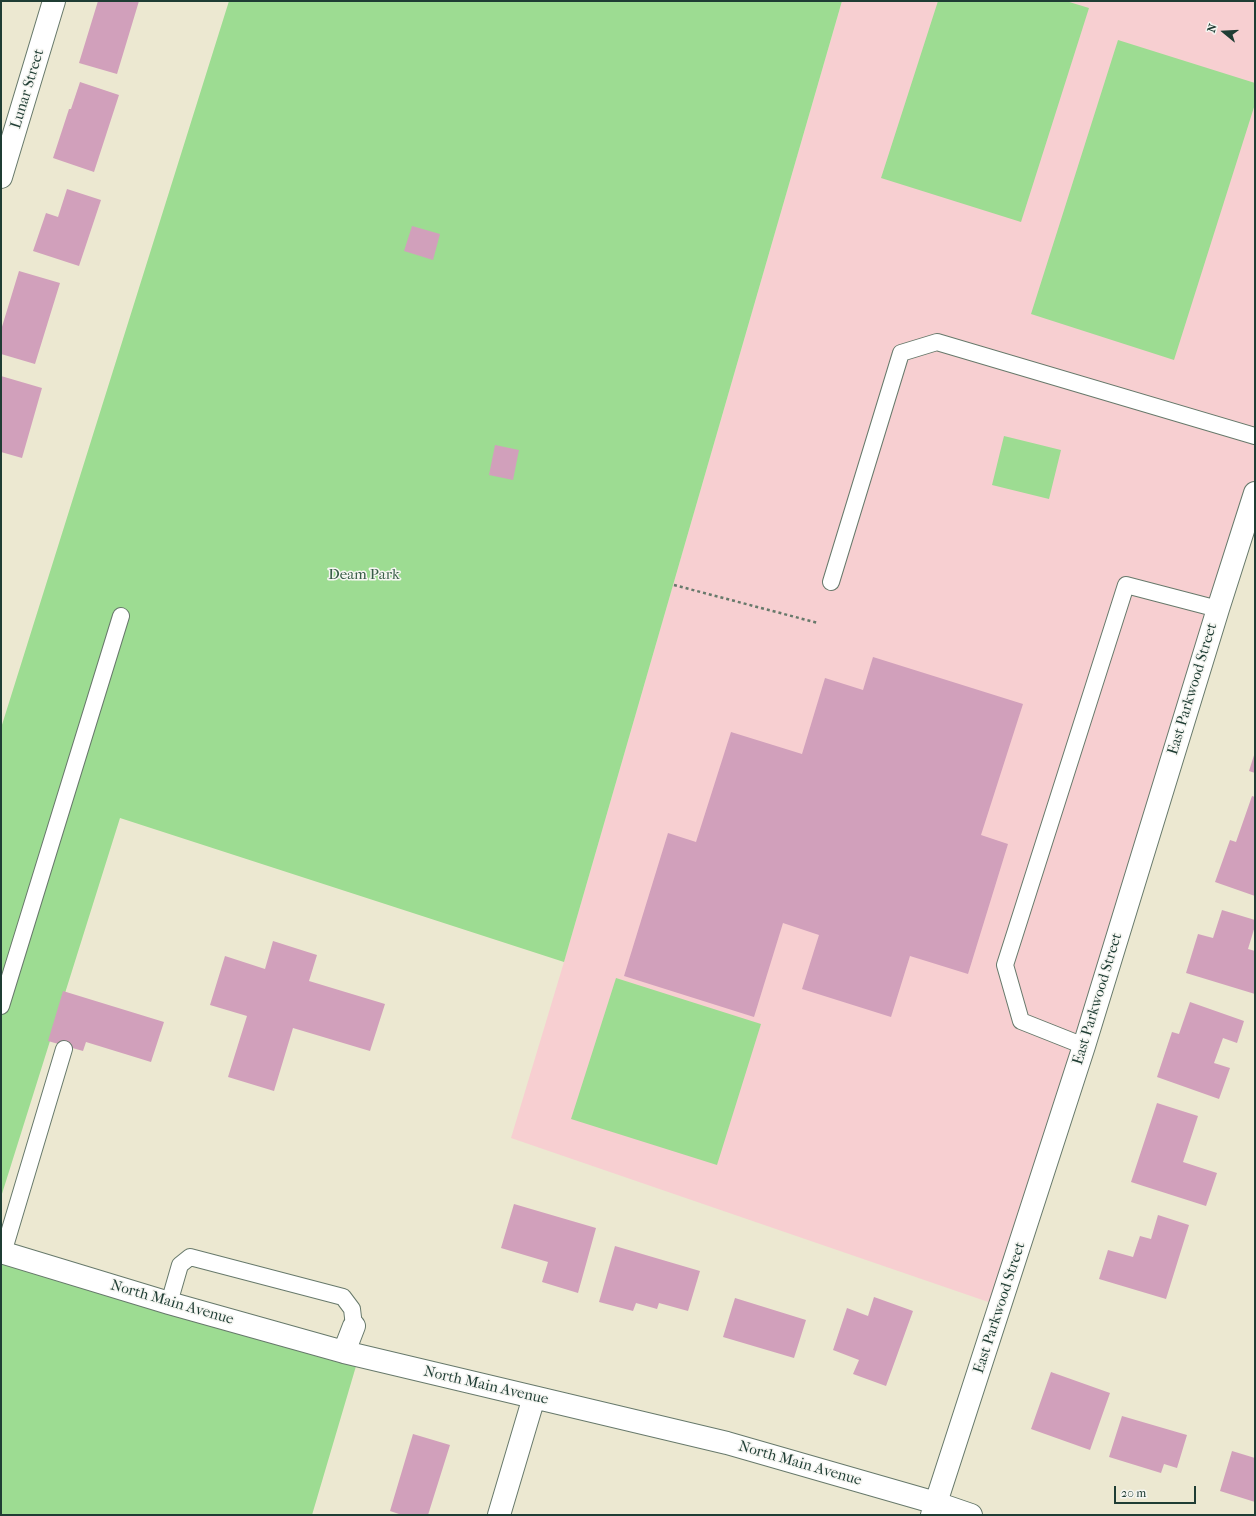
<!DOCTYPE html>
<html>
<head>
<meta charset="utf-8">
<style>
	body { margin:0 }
	#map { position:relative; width:1256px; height:1516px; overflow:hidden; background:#ece8d1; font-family:"IM FELL French Canon",serif }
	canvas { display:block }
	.frame { position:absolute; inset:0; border:2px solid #1f3d34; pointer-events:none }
	.north { position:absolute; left:1204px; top:12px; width:40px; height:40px; -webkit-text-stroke:3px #f6f6f2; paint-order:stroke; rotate:288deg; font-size:11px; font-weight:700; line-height:16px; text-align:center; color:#1f3d34 }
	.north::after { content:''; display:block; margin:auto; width:14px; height:18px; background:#1f3d34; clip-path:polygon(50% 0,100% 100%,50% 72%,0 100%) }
	.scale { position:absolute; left:1114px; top:1486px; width:82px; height:18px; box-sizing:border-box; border:2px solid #1f3d34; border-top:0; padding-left:5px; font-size:12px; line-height:14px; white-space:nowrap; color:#1f3d34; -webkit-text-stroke:3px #f6f6f2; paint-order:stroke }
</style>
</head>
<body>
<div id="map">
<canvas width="1256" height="1516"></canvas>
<div class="frame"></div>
<div class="north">N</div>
<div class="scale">20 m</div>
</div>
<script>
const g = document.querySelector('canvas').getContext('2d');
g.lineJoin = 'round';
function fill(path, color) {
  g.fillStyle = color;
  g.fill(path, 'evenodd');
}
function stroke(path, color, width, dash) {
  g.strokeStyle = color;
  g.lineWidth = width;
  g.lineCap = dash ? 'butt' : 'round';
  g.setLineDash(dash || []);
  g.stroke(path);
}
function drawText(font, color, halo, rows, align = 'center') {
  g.font = font + ' "IM FELL French Canon",serif';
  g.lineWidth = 3;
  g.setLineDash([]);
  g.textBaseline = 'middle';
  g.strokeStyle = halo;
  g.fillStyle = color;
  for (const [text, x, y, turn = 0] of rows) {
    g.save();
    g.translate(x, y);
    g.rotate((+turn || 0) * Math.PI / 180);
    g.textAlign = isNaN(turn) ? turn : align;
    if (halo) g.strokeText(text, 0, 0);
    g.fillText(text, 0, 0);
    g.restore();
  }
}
const built = new Path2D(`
	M842 1H1255V493L1000 1306 511 1138 564 962Z`);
const green = new Path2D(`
	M229 1H842L564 962 120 818 1 1197V728Z
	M938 1H1066L1089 8 1021 222 881 178Z
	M1118 40 1255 83V104L1174 360 1031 314Z
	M1004 436 1061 450 1049 499 992 485Z
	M616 978 761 1024 717 1165 571 1119Z
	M1 1252 359 1356 312 1515H1Z`);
const building = new Path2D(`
	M98 1H139L117 74 79 63Z
	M80 82 119 95 94 172 53 158 69 109H71Z
	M67 189 101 200 79 266 33 251 46 213 58 217Z
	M412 226 440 234 433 260 404 251Z
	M19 271 60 283 35 364 1 354V330Z
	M1 376 42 388 22 458 1 452Z
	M495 445 519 450 513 480 489 475Z
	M873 657 1023 704 981 835 1008 844 968 974 910 956 891 1017 802 989 819 935 783 923 754 1017 624 976 668 833 696 842 731 732 802 754 825 678 863 690Z
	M1255 752V773L1249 771Z
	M1252 796 1255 797V896L1215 882 1230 840 1236 842Z
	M1222 910 1255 920V926L1248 949 1255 951V994L1186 973 1198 934 1213 938Z
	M273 941 317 955 309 981 385 1004 370 1051 293 1028 274 1091 228 1077 247 1016 210 1005 225 956 265 969Z
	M63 991 164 1022 151 1062 86 1042 83 1051 48 1041Z
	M1190 1002 1244 1021 1237 1043 1223 1038 1214 1063 1230 1068 1219 1099 1157 1077 1172 1032 1179 1034Z
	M1157 1103 1198 1116 1183 1162 1217 1173 1206 1206 1131 1182Z
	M514 1204 596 1228 578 1293 542 1282 548 1262 501 1248Z
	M1158 1215 1189 1225 1166 1299 1099 1279 1108 1250 1133 1257 1140 1236 1151 1239Z
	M615 1246 700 1271 688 1311 659 1303 657 1309 636 1303 633 1311 599 1302Z
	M874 1297 913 1311 886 1386 853 1374 859 1360 833 1350 847 1308 868 1316Z
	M735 1298 806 1320 794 1358 723 1337Z
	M1051 1372 1110 1393 1090 1450 1031 1429Z
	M1122 1416 1187 1435 1177 1468 1164 1464 1161 1473 1109 1457Z
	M413 1434 450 1445 428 1515H402L390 1511Z
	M1232 1451 1255 1458V1502L1220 1491Z`);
const path = new Path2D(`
	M674 585 818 623`);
const service = new Path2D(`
	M831 582 901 353 937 342 1255 436
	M1 1006 121 616
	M1084 1046 1021 1021 1005 965 1126 585 1218 609
	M3 1253 64 1049
	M169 1303 180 1265 190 1257 343 1297 352 1309 354 1326`);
const minor = new Path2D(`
	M1 177 54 1
	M1 1252 169 1303 344 1352 727 1443 936 1503 971 1515
	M344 1352 354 1326
	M499 1515 534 1397
	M932 1515 1084 1046 1218 609 1255 493`);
const streetNames = [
	["Lunar Street",28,89,-73],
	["East Parkwood Street",1193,689,-73],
	["East Parkwood Street",1098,999,-73],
	["North Main Avenue",172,1303,16],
	["East Parkwood Street",1000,1308,-72],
	["North Main Avenue",486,1386,13],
	["North Main Avenue",800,1464,16]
];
const parkNames = [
	["Deam Park",364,575]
];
fill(built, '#f7cfd1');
fill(green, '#9ddc92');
fill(building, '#d1a0bb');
stroke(service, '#67796b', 18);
stroke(minor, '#67796b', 24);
stroke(path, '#67796b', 2.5, [3, 3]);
stroke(service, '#fff', 16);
stroke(minor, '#fff', 22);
drawText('15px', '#1f3d34', '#f6f6f2', streetNames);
drawText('15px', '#385d47', '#f6f6f2', parkNames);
</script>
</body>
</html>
